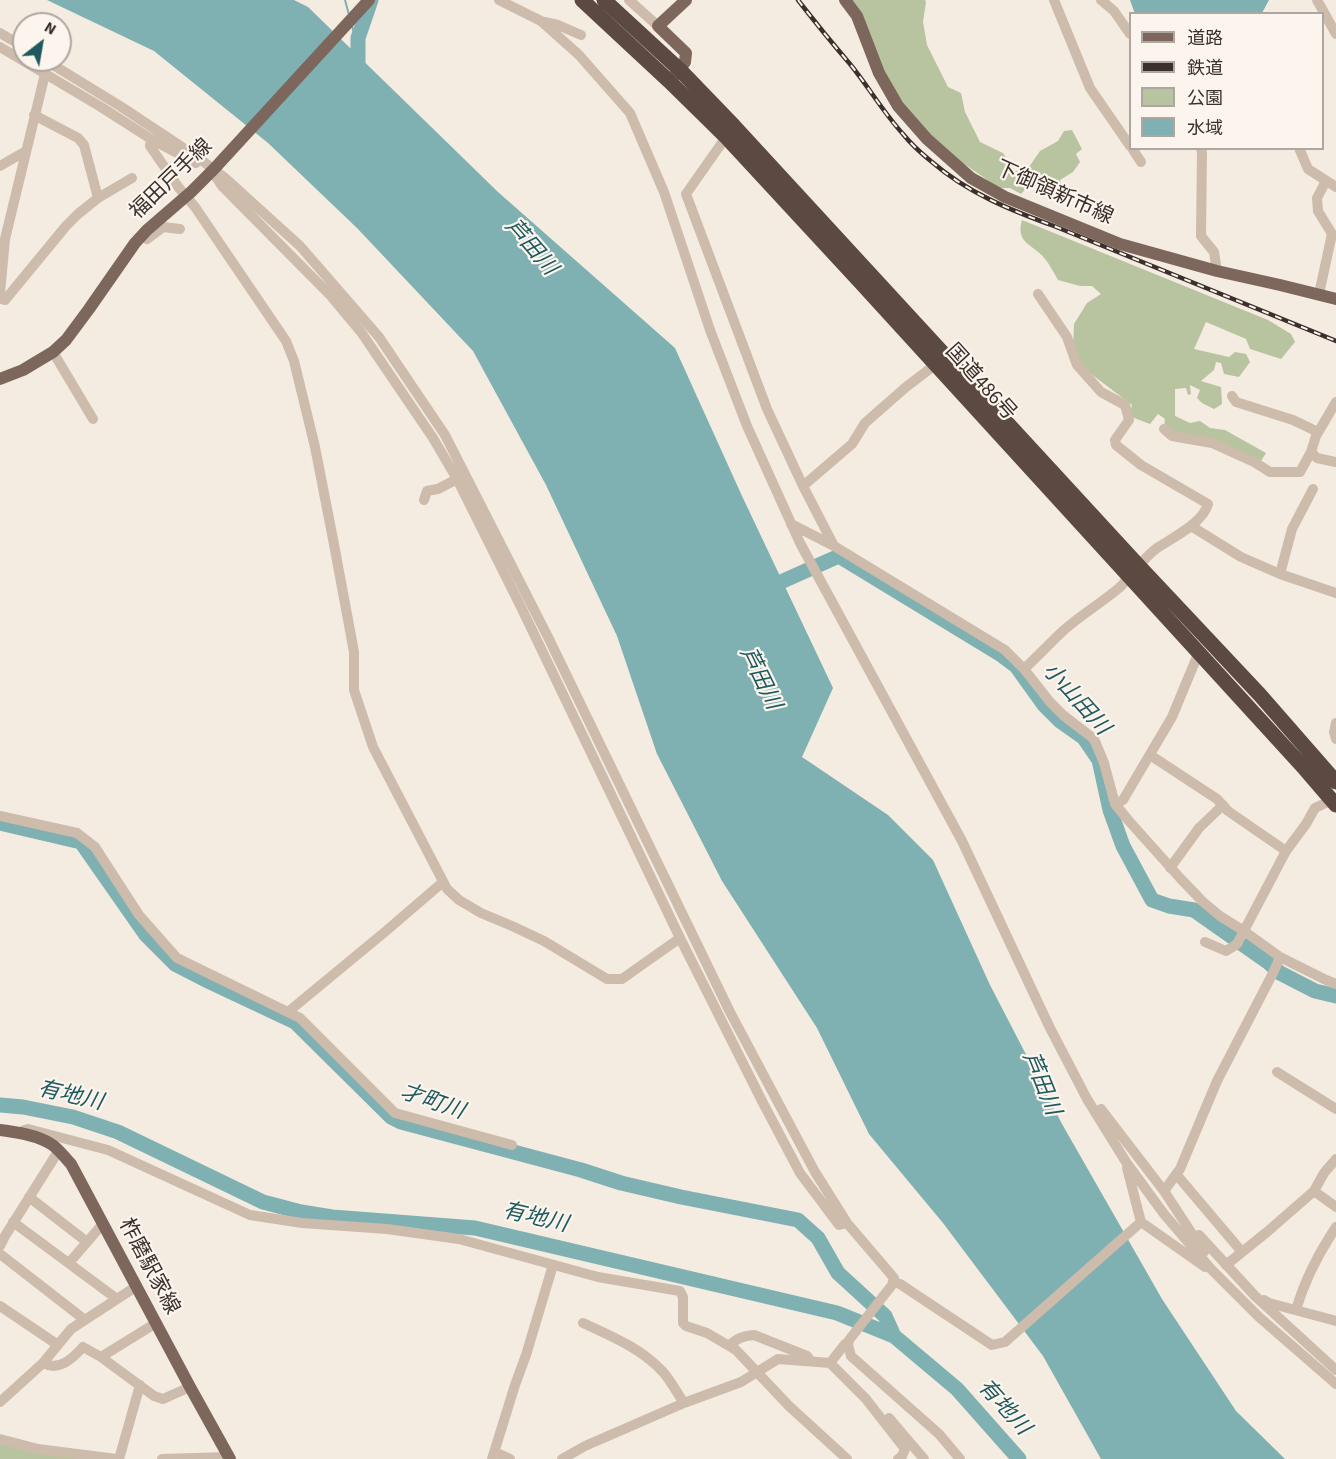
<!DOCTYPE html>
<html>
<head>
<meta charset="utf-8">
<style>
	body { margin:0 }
	#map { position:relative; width:1336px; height:1459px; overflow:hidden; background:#f4ebe1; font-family:"Source Sans 3","Noto Sans JP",sans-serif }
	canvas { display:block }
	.legend { position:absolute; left:1129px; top:12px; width:195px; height:138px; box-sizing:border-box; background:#fbf5ee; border:2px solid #aea6a0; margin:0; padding:8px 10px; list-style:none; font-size:18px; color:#3b302b }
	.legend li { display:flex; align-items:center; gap:12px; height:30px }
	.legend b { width:30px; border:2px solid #aea6a0 }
	.north { position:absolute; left:12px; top:12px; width:60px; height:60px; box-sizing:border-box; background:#fbf5ee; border:2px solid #aea6a0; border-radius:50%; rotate:31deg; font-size:16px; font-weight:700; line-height:24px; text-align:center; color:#3b302b }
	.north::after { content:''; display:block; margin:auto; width:21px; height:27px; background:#1f5a5e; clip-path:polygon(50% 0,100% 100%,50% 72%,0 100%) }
</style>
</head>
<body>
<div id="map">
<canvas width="1336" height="1459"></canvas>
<ul class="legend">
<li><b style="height:8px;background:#7d675c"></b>道路</li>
<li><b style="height:8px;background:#3b302b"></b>鉄道</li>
<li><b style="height:16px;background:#b8c4a0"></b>公園</li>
<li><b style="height:16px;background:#7fb0b2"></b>水域</li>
</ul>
<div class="north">N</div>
</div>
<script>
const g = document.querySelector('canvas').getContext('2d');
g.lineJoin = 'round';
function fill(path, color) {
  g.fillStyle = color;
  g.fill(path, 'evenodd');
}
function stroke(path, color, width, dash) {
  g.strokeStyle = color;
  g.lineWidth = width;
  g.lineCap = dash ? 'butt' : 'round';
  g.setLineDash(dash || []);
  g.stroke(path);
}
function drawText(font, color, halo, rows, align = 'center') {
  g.font = font + ' "Source Sans 3","Noto Sans JP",sans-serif';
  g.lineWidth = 4.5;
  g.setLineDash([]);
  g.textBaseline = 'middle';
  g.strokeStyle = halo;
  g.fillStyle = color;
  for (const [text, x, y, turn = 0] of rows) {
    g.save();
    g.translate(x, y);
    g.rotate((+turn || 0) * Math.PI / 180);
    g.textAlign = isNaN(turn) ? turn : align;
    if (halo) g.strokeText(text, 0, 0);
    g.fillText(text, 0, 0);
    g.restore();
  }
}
const green = new Path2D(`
	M848 0H925L926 2 923 22 927 45 948 87 961 93 965 112 980 142 1003 153 1015 171 1027 170 1040 151 1058 141 1064 131 1072 130 1082 149 1076 154 1080 162 1073 172 1060 180 1065 192 1057 194 1047 181 1038 176 1021 194 1010 188H995L986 179 957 159 931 135 896 97Z
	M1022 220 1268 320 1291 334 1295 342 1281 359 1250 349 1246 339 1206 322 1194 349 1229 357 1235 352 1246 354 1250 362 1239 377 1224 374 1221 363 1216 362 1214 370 1201 381 1221 387 1222 404 1214 409 1202 403 1197 398 1200 390 1190 385 1191 394 1188 395 1186 388 1175 389V416L1190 423 1200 421 1210 428 1225 430 1266 453 1261 461 1177 434 1164 426 1165 419 1158 414 1150 424 1129 416 1132 405 1082 367 1073 349 1074 324 1087 303 1101 294 1092 286H1080L1058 280C1054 273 1050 265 1045 259 1034 244 1015 244 1022 220Z
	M0 1442 85 1459H0Z`);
const water = new Path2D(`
	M47 0H294L308 7 498 192 675 348 742 496 833 688 802 757 888 815 933 860 990 985 1062 1124 1162 1299 1236 1411 1285 1459H1101L1043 1356 943 1223 869 1134 817 1028 722 881 657 754 617 636 546 485 473 351 357 228 268 143 154 51Z
	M1130 0H1269L1262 13 1135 14Z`);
const stream = new Path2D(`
	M345 0 349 15
	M352 26 355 37 356 56`);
const river = new Path2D(`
	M358 74V38L371 0
	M765 589 839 556 1000 654 1016 666 1044 705 1060 721 1084 738 1099 760 1110 810 1123 846 1152 900 1169 906 1194 910 1268 962 1280 973 1315 991 1336 996
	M0 823 81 842 146 935 175 964 210 982 295 1022 391 1117 401 1122 581 1170 621 1183 681 1197 798 1220 818 1238 838 1273 885 1316 894 1336
	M0 1105 23 1107 73 1117 118 1132 263 1202 301 1212 332 1217 475 1228 837 1313 894 1336 957 1389 1019 1459`);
const minor = new Path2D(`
	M499 0 541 21 579 55 630 113 664 192 710 330 747 426 800 543 962 841 1049 1026 1087 1099 1126 1162 1164 1214 1211 1269 1259 1317 1336 1384
	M629 0 658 26
	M1054 0 1090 88 1130 146
	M1101 0 1114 11 1130 34
	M1317 0 1336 34
	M544 22 558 25 581 35
	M0 33 24 47
	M0 47 101 107 151 139 196 163
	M45 60 120 106 200 159 225 178 300 246 379 337 445 435 548 637 730 1012 815 1172 847 1223 894 1278 892 1285 849 1340 848 1345 851 1356 939 1434 960 1459
	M34 115 78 138 84 145 98 198
	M726 137 686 194 767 409 803 486 834 546
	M151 139 150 146 179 188 195 207 286 341 294 361 315 447 333 539 354 652V690L373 747 447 889 459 900 481 913 512 926 544 941 607 979H622L680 938
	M1132 148 1141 162
	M1201 148 1202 153 1201 236 1214 252 1217 271
	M1299 148 1308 169 1336 187
	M0 166 26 151
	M214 172 216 177 222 186 331 296 361 332 433 438 457 479 521 607 680 938 763 1103 800 1173 839 1225 847 1223
	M142 235 147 239 163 227 180 229
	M0 293 5 239 45 74
	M1319 294 1332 234 1318 211 1317 198 1326 181
	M0 298 5 300 66 226 78 214 98 198 132 178
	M53 352 93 419
	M1232 396 1236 402 1293 420 1318 432
	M1336 402 1316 436 1311 452 1317 458 1336 462
	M1164 429 1172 436 1212 443 1254 462 1270 472H1300L1311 452
	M803 486 852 444 865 423 906 387 935 365
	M424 500 427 491 438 489 457 479
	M791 524 834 546 1005 650 1024 669 1050 702 1063 715 1094 739 1104 763 1115 804 1129 821 1180 878 1202 901 1220 916 1244 931 1280 957 1326 980 1336 984
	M1191 526 1241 557 1280 574 1336 593
	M1280 574 1292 529 1313 489
	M1024 669C1038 656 1051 642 1064 630 1081 615 1101 603 1119 588 1133 575 1141 560 1157 548 1172 538 1203 523 1208 504L1141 465 1116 445 1115 440 1129 420 1125 405 1101 392 1077 365 1067 337 1038 294
	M1336 723 1334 732 1336 739
	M1150 755 1217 799 1228 811 1286 851
	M1115 804 1123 800 1172 717 1199 652
	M0 816 77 833 95 847 139 915 177 958 300 1018 395 1113 512 1145
	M1170 868 1199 828 1223 805
	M1205 942 1226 951 1237 944 1286 851 1306 824 1315 808 1336 798
	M288 1012 386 931 443 882
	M1277 1072 1336 1109
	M1101 1109 1164 1191 1204 1252
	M24 1130 28 1129 108 1150 250 1215 302 1223 387 1229 459 1239 598 1277 680 1291 683 1297V1323L686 1326 707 1333 736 1350 789 1406 847 1459
	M1127 1168 1141 1222 1205 1267
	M1176 1174 1242 1252
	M1164 1191 1180 1169 1217 1081 1273 973 1280 957
	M1314 1191 1336 1207
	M29 1197 87 1242
	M13 1222 117 1299
	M1199 1235 1255 1296 1336 1370
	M0 1246 5 1236 59 1150
	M0 1254 85 1320
	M69 1263 100 1227 103 1225
	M1226 1265 1267 1232 1314 1191 1324 1173 1336 1159
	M894 1282 900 1284 992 1345 1005 1342 1141 1222
	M1264 1300 1269 1303 1336 1321
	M0 1306 58 1345
	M1296 1310C1304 1282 1320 1251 1336 1227
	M583 1323C611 1336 641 1348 663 1372 671 1381 677 1393 684 1403
	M729 1346C737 1338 743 1336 754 1335L807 1356 810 1360
	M101 1357 154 1396 163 1399 190 1387
	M43 1363C59 1372 73 1358 83 1347L101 1357 156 1323
	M830 1363 845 1344 848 1343
	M0 1402 43 1363 71 1329 137 1286
	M889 1418 924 1459
	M0 1439 38 1449 116 1459
	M495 1452 510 1459
	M119 1459 140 1385
	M162 1459 229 1457
	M492 1459 515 1385 526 1355 553 1265
	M562 1459 585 1446 684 1403 741 1382 778 1359 830 1363 866 1399 905 1449 902 1456 898 1459`);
const major = new Path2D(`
	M845 0 857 16 879 73 898 106 927 139 971 178 1005 197 1120 244 1217 271 1280 285 1336 299
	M674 76 685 62 686 53 658 26 686 0
	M0 379 23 370 53 352 66 340 89 309 135 243 147 230 191 192 214 169 369 0
	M0 1130C16 1132 37 1135 51 1144 59 1149 64 1157 71 1164L190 1387 230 1459`);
const highway = new Path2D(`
	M582 0 669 81 726 137 862 284 1305 769 1336 805
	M604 0 680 70 734 126 1138 565 1260 695 1336 782`);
const rail = new Path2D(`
	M798 0C815 22 832 43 850 64 868 86 883 112 903 134 911 144 922 154 932 162 968 193 1010 210 1054 226L1336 341`);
const streetNames = [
	["福田戸手線",172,180,-44],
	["下御領新市線",1054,194,24],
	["国道486号",980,383,48],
	["柞磨駅家線",148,1267,62]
];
const waterNames = [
	["芦田川",530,248,49],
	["芦田川",759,679,64],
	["小山田川",1075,700,48],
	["芦田川",1040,1084,68],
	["有地川",70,1097,13],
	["才町川",432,1103,19],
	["有地川",535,1219,13],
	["有地川",1003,1408,48]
];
fill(green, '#b8c4a0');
fill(water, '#7fb0b2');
stroke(stream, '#7fb0b2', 2);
stroke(river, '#7fb0b2', 15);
stroke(minor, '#cdbbac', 10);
stroke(major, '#7d675c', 12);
stroke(highway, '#5c4a42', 15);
stroke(rail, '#3b302b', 4.5);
stroke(rail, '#fbf5ee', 2, [7]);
drawText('21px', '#3b302b', '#fbf5ee', streetNames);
drawText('italic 22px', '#1f5a5e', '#fbf5ee', waterNames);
</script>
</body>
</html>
